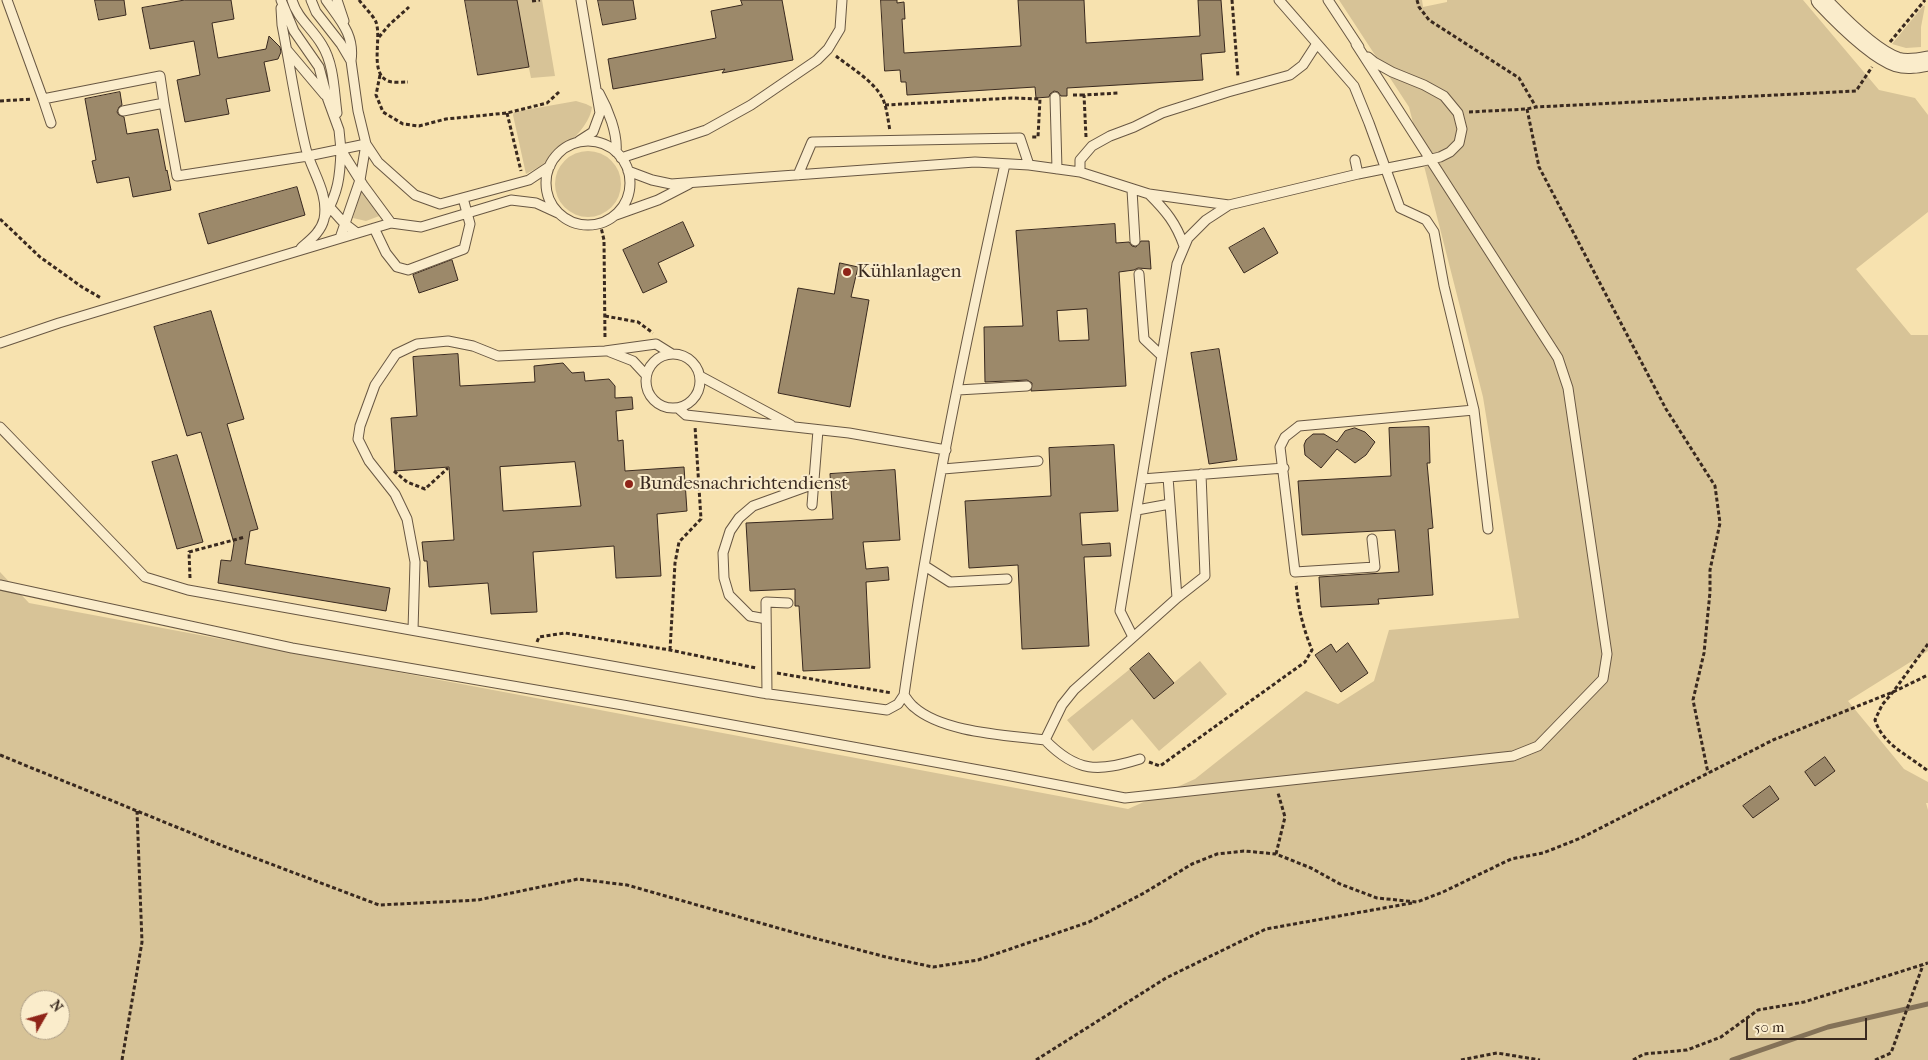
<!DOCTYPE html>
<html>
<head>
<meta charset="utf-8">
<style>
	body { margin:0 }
	#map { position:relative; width:1928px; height:1060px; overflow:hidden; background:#f7e2af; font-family:"IM FELL French Canon",serif }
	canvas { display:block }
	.north { position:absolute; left:20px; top:990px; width:50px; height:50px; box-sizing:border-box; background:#faeccb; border:1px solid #ad9e86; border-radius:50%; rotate:52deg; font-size:14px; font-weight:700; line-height:20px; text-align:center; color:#39291f }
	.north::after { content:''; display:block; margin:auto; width:18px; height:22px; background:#8f2418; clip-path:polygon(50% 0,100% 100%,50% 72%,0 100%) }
	.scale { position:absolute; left:1746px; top:1018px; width:121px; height:22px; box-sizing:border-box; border:2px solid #39291f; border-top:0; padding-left:6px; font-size:15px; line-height:18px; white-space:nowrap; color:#39291f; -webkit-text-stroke:4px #faeccb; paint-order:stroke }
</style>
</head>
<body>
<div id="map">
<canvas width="1928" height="1060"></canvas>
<div class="north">N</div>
<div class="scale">50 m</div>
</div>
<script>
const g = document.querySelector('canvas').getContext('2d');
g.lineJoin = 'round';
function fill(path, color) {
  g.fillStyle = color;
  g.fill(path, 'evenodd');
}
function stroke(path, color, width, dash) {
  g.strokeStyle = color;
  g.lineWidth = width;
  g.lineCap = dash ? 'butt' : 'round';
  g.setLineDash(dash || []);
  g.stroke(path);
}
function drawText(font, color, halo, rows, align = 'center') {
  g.font = font + ' "IM FELL French Canon",serif';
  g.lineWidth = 4;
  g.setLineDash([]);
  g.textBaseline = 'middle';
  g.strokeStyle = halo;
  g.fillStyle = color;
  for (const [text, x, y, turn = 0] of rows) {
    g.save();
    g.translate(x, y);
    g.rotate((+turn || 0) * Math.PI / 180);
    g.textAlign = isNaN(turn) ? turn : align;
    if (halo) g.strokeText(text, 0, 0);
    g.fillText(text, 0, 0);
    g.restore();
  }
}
const green = new Path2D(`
	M515 0H542L555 76 531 78Z
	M1339 0H1422L1423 7 1447 2V0H1803L1879 90 1915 98 1928 115V212L1856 269 1911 335H1928V651L1848 701 1904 769 1928 782V803H1926L1928 810V1060H0V572L29 603 1128 809 1195 779 1306 691 1338 704 1374 681 1389 630 1519 618 1483 397 1409 107ZM30 1000H60V1030H30Z
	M1923 6H1925L1921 27V47L1906 48 1892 44Z
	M576 101 586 104 592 107C590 131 547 164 526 174L513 115 514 112Z
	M555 184a33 33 0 1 1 66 0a33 33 0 1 1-66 0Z
	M361 190 382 215 366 221 353 218Z
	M1200 661 1227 694 1159 751 1132 719 1093 751 1067 720 1130 669 1154 699Z`);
const stream = new Path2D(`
	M1732 1060 1828 1027 1928 1004`);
const building = new Path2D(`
	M95 0H124L126 15 99 20Z
	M185 0H231L234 19 212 23 218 58 266 49 269 36 280 47 281 52 278 59 264 62 270 91 226 99 229 114 185 122 177 80 200 75 194 41 150 49 142 8Z
	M465 0H517L529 67 478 75Z
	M598 0H633L636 19 603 25Z
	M741 0H782L793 60 722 73 725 69 613 89 608 59 716 38 711 11 742 5Z
	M881 0H897V3L904 2 905 19H902L904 53 1021 46 1018 0H1084L1086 43 1200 36 1198 0H1221L1225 52 1201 54 1203 80 1067 88V96H1061L1058 92 1054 91 1050 94 1049 97 1036 98 1035 87 907 95 906 82H901L900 70 885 71Z
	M120 92 122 105 119 107 117 112 119 115 124 117 127 134 158 129 166 171 167 170 171 190 133 197 129 177 97 183 92 161 96 160 85 99Z
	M297 187 305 215 208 244 199 214Z
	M683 222 694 246 658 263 667 282 643 293 623 250Z
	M1115 224 1116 243 1129 242 1132 246 1136 247 1141 241H1149L1151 269 1138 268 1134 270 1119 272 1126 386 1031 391 1032 383 1027 380 985 382 984 327 1023 326 1016 231ZM1087 309 1089 340 1059 341 1057 311Z
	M1264 228 1278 253 1244 273 1229 248Z
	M452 260 458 280 419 293 413 275Z
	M840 263 858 267 851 297 869 300 850 407 778 393 798 288 834 294Z
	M211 311 244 419 227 424 258 529 250 531 245 564 390 588 386 611 218 583 221 560 231 561 234 543 201 432 187 436 154 327Z
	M1219 349 1237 460 1209 464 1191 353Z
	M458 354 460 386 535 382 534 366 563 363 572 373 584 372 585 381 609 379 615 386V398L632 397 633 409 616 411 618 441 623 440 625 471 684 467 687 511 657 514 661 576 616 578 614 546 533 552 537 612 491 614 488 583 429 587 427 561H424L422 542 454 540 449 467 395 471 391 418 417 416 413 357ZM575 462 581 506 503 511 500 467Z
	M1429 427 1430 463H1427L1433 528 1428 529 1433 595 1378 599 1379 604 1321 607 1319 577 1399 572 1395 530 1302 535 1298 481 1391 476 1389 428Z
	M1355 428 1365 432 1375 442 1366 455 1355 463 1337 449 1321 468 1305 455 1304 445 1306 440 1313 434H1324L1337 442 1345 431Z
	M1114 445 1118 511 1080 513 1082 545 1110 543 1111 556 1084 557 1089 646 1022 649 1018 565 969 568 965 501 1051 496 1049 448Z
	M177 455 203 542 177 549 152 462Z
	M895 470 900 540 863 542 866 569 888 567 889 580 866 582 870 668 803 671 799 606H795V589L750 591 746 523 833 519 830 474Z
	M1348 643 1368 673 1341 692 1315 655 1331 644 1336 652Z
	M1149 653 1174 683 1154 699 1130 669Z
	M1825 757 1835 771 1815 786 1805 772Z
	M1770 786 1779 799 1753 818 1743 806Z`);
const path = new Path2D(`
	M359 0C364 7 373 15 376 22 382 39 369 73 388 81 393 83 402 82 408 82
	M1232 0 1238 77
	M1417 0 1419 7 1429 20 1519 78 1536 107
	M532 1 540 0
	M379 37 389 25 409 7
	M1890 42 1925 0
	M836 56C851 68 874 81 883 99 887 109 888 120 890 131
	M380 75 376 95 383 112 403 124 419 126 446 119 507 113 547 103 559 92
	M1073 95H1084
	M0 101 32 99
	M885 105 1012 98 1040 99 1038 137H1031
	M1527 109 1539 167 1666 409 1715 486 1720 523 1710 570V592L1704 653 1693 700 1708 773
	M1469 112 1527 109 1536 107 1856 91 1872 67
	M507 113 521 171
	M1086 137 1084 95 1119 93
	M0 219 40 257 82 287 101 298
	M600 223 604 240 605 339
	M605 316 638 322 653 333
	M394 471 407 482 425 489 448 468
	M190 578 189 552 245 537
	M537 642 539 637 565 633 670 650 756 668
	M1928 644 1893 692 1882 705 1875 720C1883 745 1908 755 1928 771
	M670 650 675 563 679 542 701 519 695 426
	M777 673 892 693
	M0 755 218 844 379 905 478 900 578 879 627 885 799 934 886 957 933 967 978 960 1089 922 1144 893 1192 864 1217 854 1244 851 1276 854 1311 868 1340 884 1377 898 1417 902 1443 892 1511 859 1543 853 1581 838 1773 740 1893 692 1928 675
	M1149 762 1160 766 1305 662 1312 650C1303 628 1298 607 1296 583
	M1276 854 1285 817 1278 793
	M122 1060 142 942 137 811
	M1036 1060 1166 978 1266 929 1412 903
	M1461 1060 1497 1053 1540 1060
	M1633 1060 1644 1054 1687 1050 1721 1037 1758 1010 1804 1002 1928 963
	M1875 1060 1891 1053 1923 965`);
const lane = new Path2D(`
	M7 0 43 99 160 76 164 103
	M281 0 294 31 319 67 327 97 339 130 341 150 363 185 391 223 421 227 511 200 536 203 560 214
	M292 0C297 18 313 29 322 45 334 64 334 91 337 113
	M311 0 316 12 341 44 351 61 358 111 366 144 378 162 415 195 440 204 529 180 550 166
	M326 0C340 20 355 35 351 61
	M337 0 344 21
	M1279 0 1354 86 1369 123 1400 208 1426 220 1434 232 1444 286 1474 410 1299 426 1285 437 1280 447 1295 572 1375 567 1372 539
	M1328 0 1359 47
	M281 8 282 25C290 66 296 108 306 149 312 172 329 193 324 219 321 232 310 240 301 248
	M287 50 325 95
	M599 93C608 109 618 134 616 152
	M1055 97 1057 169
	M43 99 51 123
	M123 111 164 103 177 176 308 156 366 144 360 180 340 238
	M579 141 593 132 600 113 581 0
	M546 183a42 42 0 1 1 84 0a42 42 0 1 1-84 0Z
	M621 158 706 130 751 105 817 60 828 49 840 29 842 0
	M1355 160 1358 174
	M628 171 652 180 671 184 975 162 1029 165 1080 172 1149 194 1229 205 1358 174 1423 161 1440 157 1450 152 1459 143 1462 129 1458 113 1444 96 1424 85 1392 72 1374 62 1368 57
	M1080 172V160L1092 146 1110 136 1134 127 1162 113 1228 92 1290 75 1303 65 1316 45
	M798 175 812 142 1020 138 1029 165
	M1132 190 1135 241
	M1149 194C1166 211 1176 223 1184 246
	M326 203 344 223 357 233
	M616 215 658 200 689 184
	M325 216C338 192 340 178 341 150
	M374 228 386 253 397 267 408 270 464 249 470 224 463 198
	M1139 274 1144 339 1162 356
	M0 343 59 323 391 223
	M610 352 633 361 646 375
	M646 381a27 27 0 1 1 54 0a27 27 0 1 1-54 0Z
	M700 376 791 425
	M958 390 1027 386
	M678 408 686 415 849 433 946 450
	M1474 410 1488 529
	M0 427 145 577 188 590 762 693 887 710 898 704 904 695C929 517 966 340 1005 164
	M943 469 1038 461
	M1168 477 1177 598
	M1142 479 1284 468
	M812 505 818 430
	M1137 510 1170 504
	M925 566 950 582 1007 579
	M0 585 292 648 623 705 1006 775 1125 798 1513 756 1538 746 1603 679 1607 654 1568 388 1558 358 1356 44
	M766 619 750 616 729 595 724 578 723 553 730 531 739 518 753 506 814 484
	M413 630 415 562 407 519 395 494 369 461 358 439 360 426 375 385 396 354 417 344 448 341 473 346 498 356 605 351 656 344 672 354
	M1133 637 1120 611 1177 264 1188 238 1206 220 1229 205
	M767 694 766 602 788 603
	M904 695C907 699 910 704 914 707 943 733 1008 735 1045 740L1062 705 1074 690 1177 598 1205 576 1201 474
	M1045 740C1077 773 1098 772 1140 759`);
const street = new Path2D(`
	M1821 0C1838 18 1873 54 1897 62 1907 65 1918 63 1928 61`);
const markers = [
	[847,272,5,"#8f2418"],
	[629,484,5,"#8f2418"]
];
const poiNames = [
	["Kühlanlagen",857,272],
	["Bundesnachrichtendienst",639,484]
];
fill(green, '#d7c397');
stroke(stream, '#847258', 5);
fill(building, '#9c896a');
stroke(building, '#39291f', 1);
stroke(lane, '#685743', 11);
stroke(street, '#685743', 21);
stroke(path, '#39291f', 3, [4, 2.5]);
stroke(lane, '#faeccb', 9);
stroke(street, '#faeccb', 19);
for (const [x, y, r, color] of markers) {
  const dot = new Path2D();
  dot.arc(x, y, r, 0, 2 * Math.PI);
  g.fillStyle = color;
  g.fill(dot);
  stroke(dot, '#faeccb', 2);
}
drawText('19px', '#39291f', '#faeccb', poiNames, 'left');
</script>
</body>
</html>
